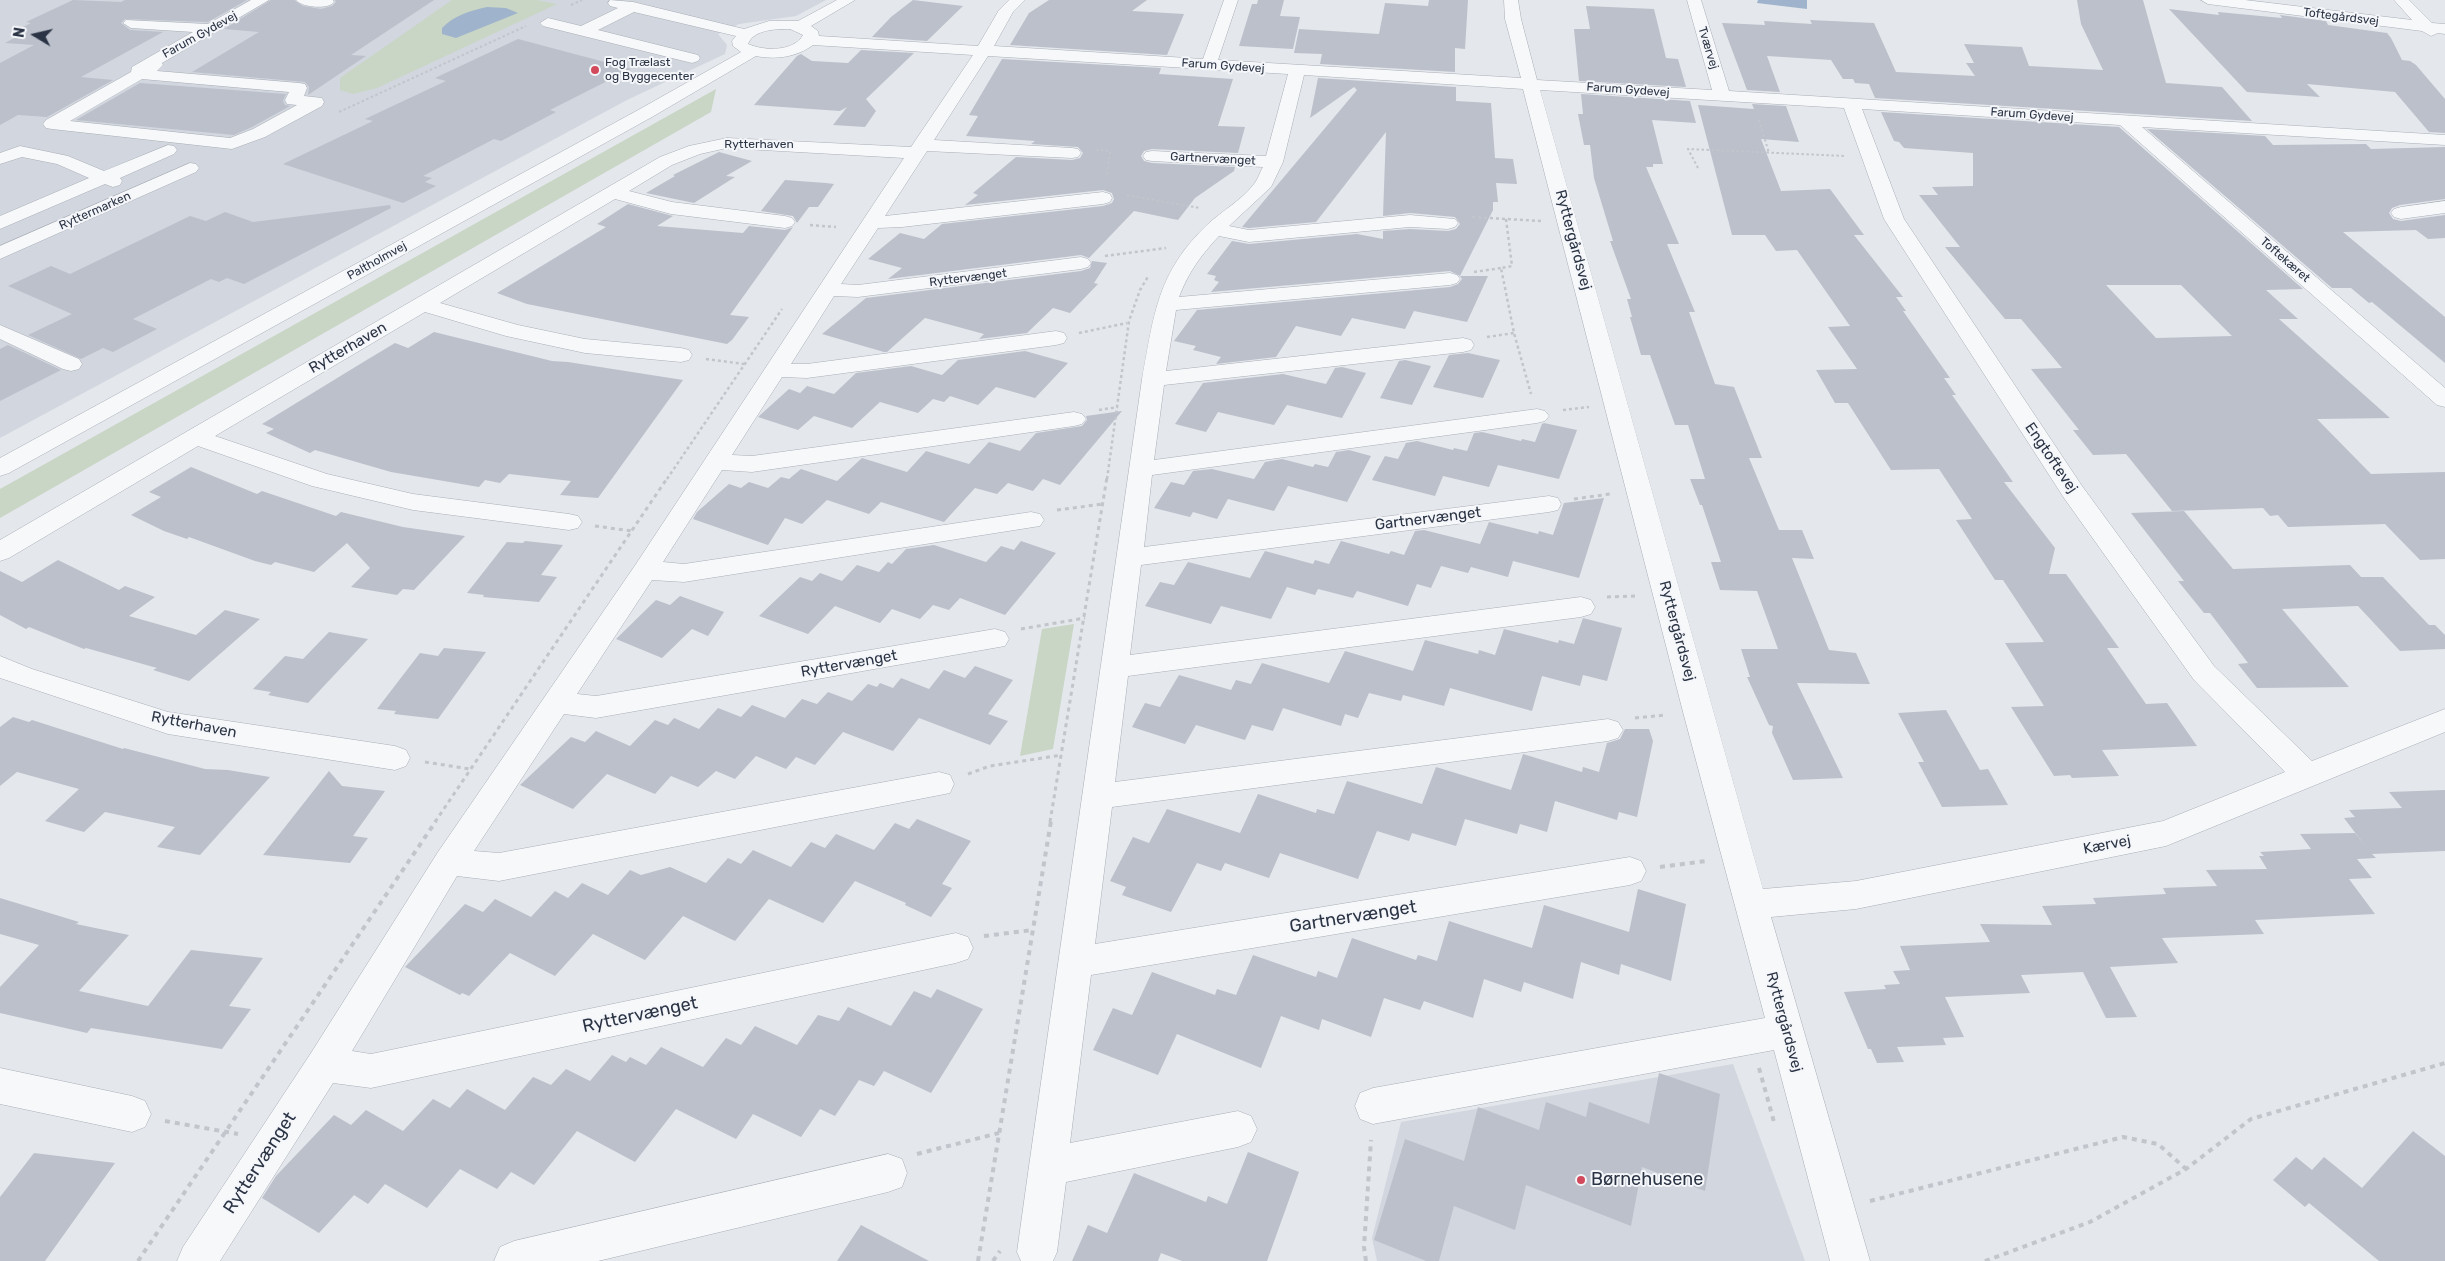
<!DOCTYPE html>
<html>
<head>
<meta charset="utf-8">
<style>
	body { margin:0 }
	#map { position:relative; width:2445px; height:1261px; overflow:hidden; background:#e4e7ec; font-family:Rubik,sans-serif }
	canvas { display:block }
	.north { position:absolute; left:10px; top:10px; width:50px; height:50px; -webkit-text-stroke:4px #f4f6f9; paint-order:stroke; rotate:279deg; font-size:14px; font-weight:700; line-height:20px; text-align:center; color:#2b3445 }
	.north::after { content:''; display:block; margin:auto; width:18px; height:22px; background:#2b3445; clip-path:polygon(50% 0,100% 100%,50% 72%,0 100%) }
</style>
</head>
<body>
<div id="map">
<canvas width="2445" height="1261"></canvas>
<div class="north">N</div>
</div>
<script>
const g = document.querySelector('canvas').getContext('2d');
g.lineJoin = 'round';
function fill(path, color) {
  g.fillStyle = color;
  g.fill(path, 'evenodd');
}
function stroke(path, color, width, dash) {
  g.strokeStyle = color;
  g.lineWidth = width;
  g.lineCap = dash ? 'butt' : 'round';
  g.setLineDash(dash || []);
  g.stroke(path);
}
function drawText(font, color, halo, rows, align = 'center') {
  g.font = font + ' Rubik,sans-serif';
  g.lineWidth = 4;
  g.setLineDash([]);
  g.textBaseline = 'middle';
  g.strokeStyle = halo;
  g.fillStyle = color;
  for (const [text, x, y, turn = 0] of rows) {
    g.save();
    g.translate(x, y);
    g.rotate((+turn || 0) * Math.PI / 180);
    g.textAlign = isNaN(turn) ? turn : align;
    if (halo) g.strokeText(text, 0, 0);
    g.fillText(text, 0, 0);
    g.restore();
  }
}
const built = new Path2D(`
	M0 0H826L796 16 739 24 718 34 727 45 725 54 627 100 0 438Z
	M1733 1064 1805 1261H1377L1372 1238 1401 1122Z`);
const green = new Path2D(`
	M452 0H537L557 4 377 88 353 94 340 90V78Z
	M716 89 711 112 0 518V489Z
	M1074 624 1053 749 1020 756 1042 629Z`);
const water = new Path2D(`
	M1758 0H1807V9L1757 3Z
	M487 7 506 8 518 13 456 38 442 34V28C455 15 469 11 487 7Z`);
const building = new Path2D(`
	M73 0 121 2 125 0H247L208 22 125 19 121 23 130 30 163 32 81 77 113 80 47 117 18 115 0 125V63L34 45 5 43 27 31H15L31 23 26 22Z
	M271 0H294L303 6 321 9 332 6 336 2 335 0H434L351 55 366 56 308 95 309 87 305 82 192 72 259 32 224 29Z
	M913 0 963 6 927 41 872 37 891 17Z
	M1049 0H1147L1132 11 1184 14 1167 55 1010 45 1029 13Z
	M1258 0H1284L1280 16 1300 17 1293 49 1239 46 1252 4H1257Z
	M1429 0H1468L1465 49 1455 48V72L1320 64 1322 54 1294 53 1299 29 1379 34 1385 3 1428 6Z
	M2077 0H2143L2166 83 2222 87 2252 121 1875 98 1869 84 1855 83 1853 79H1843L1831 60 1767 56 1780 92 1747 90 1722 23 1765 25 1764 21 1812 24 1810 20 1874 23 1896 72 1975 76 1966 63H1974L1964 44 2022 47 2029 66 2103 70 2081 24Z
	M1586 6 1654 9 1666 58 1678 59 1686 87 1579 81 1574 29H1590Z
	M2169 9 2219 15 2218 12 2282 18 2280 15 2326 21 2328 25 2387 33 2391 38 2402 60 2410 61 2416 65 2445 99V133L2429 132 2395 92 2307 84 2320 97 2247 92Z
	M518 39 631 69 550 110 556 112 501 141 494 139 423 176 432 178 425 182 436 186 403 203 283 164 373 121 365 119 446 81 435 78Z
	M861 50 914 53 866 99 876 111 865 127 833 125 847 107 840 111 754 105 797 56 801 54 812 61 848 63Z
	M1002 59 1161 68 1159 74 1233 79 1218 126 1245 127 1238 153 1152 149 1144 151 1141 156 1144 161 1152 163 1235 167 1234 171 1195 198 1178 220 1134 211 1089 258 1081 255 888 279 902 268 868 259 900 233 924 239 942 224 1103 206 1112 203 1114 199 1112 193 1103 190 965 205 978 195 973 193 1016 157 1072 160 1080 158 1083 153 1078 147 1031 144 1035 141 966 136 978 116 969 115Z
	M1318 78 1456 87V101L1491 103 1495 158 1513 159 1517 184 1496 183 1498 202H1493V210L1460 276 1450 271 1211 292 1219 282 1214 280 1216 276 1207 274 1232 241 1249 244 1357 234 1383 239V231L1410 229 1448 231 1456 229 1460 224 1455 217 1410 213 1383 216 1386 132 1316 222 1249 228 1242 227 1357 90 1354 87 1310 118Z
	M140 83 286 94 283 101 285 105 290 106 252 127 234 135 76 120Z
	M1581 94 1690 101 1696 123 1652 120 1663 164H1653V167H1646L1679 244H1667L1695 312H1689L1715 384 1734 387 1762 458H1749L1779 530H1802L1814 559 1792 558 1829 650 1856 653 1870 684 1797 683 1843 778 1793 780 1772 733 1773 726 1769 725 1747 677H1750L1741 649H1778L1757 591 1720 590 1711 562H1721L1702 505H1700L1690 479H1705L1688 425H1675L1650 355H1641L1630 317H1632L1627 299H1631L1610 241H1613L1594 178 1590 145H1584L1578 114H1583Z
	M1752 104 1786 106 1799 142 1761 139 1781 191 1830 189 1864 235H1854L1903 297H1896L1906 311H1903L1950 378H1944L1956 395H1952L2013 482H2004L2055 548 2049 574H2066L2119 648H2107L2146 704 2167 703 2197 746 2102 750 2119 776 2072 778 2070 775 2054 776 2011 707 2044 706 2005 643 2044 642 2003 580H1995L1956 520 1972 519 1939 469 1891 470 1848 403H1835L1816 370 1857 369 1828 327 1850 326 1797 250 1776 251 1765 235H1732L1698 105 1754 109Z
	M1881 112 2119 127 2303 289 2266 290 2298 319H2279L2390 418 2317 419 2371 474 2445 472V559L2420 560 2385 524 2288 527 2278 515 2270 516 2263 508 2172 511 2126 454 2093 455 2073 430H2079L2031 369 2062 368 2021 319H2005L1945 247H1960L1919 195H1938L1932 187 1973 186V153L1904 148 1899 142 1894 141ZM2106 285H2181L2232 336 2156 338Z
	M2147 129 2265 136 2273 145 2366 144 2371 149 2445 147V199L2400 205 2392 208 2389 213 2393 219 2401 221 2445 215V238L2428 239 2416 230 2343 232 2445 317V363L2372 302 2369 303 2351 288H2332Z
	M719 152 752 161 726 176 735 177 694 203 646 193 675 176 673 175Z
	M785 180 826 183 834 184 818 207H809L797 223 793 216 761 211Z
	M628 204 673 216 657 226 743 233 749 226 785 230 793 227 730 315 749 317 732 340 727 344 527 304 497 293 606 227 597 224Z
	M390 205 391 208 244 284 227 278 219 282 211 279 133 319 157 329 113 352 103 348 81 359 28 335 72 314 8 286 51 266 70 274 190 216 206 221 225 212 253 222Z
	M1092 261 1107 263 1094 283 1098 284 1070 313 1053 308 1027 333 979 339 984 334 925 318 887 352H884L822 334 866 298 1081 271 1090 268Z
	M1460 276H1488L1467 322 1414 311 1405 329 1352 318 1341 336 1296 326 1276 357 1216 364 1221 357 1193 350 1196 346 1174 341 1197 310 1450 287 1458 284 1462 279Z
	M434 332 552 361 568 362 683 380 598 498 560 495 571 481 509 474 500 483 485 480 479 487 391 472 315 450 310 453 266 433 274 429 262 424 365 361 395 343 408 348Z
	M8 345 61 370 0 401V349Z
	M1025 351 1068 363 1035 398 996 387 978 405 950 396 944 402 933 399 918 413 880 402 852 428 814 416 798 430 758 417 789 389 800 393 807 386 834 394 856 373 911 366 942 375 958 360Z
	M1468 353 1500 360 1483 398 1433 387 1449 355Z
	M1405 360 1431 366 1412 405 1380 398 1399 361Z
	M1342 367 1366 373 1342 418 1287 405 1274 425 1218 412 1206 432 1175 424 1203 383 1283 374 1326 384 1335 368Z
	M1122 411 1060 485 1043 479 1033 491 1008 483 997 494 975 488 944 522 881 502 869 514 827 500 802 524 785 518 768 545 693 519 697 512 729 484 741 488 749 482 768 488 781 477 789 479 801 469 837 481 862 458 907 472 926 451 969 464 989 442 1020 451 1036 433 1082 426 1087 420 1086 416Z
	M1544 423 1577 430 1559 479 1498 465 1489 487 1443 476 1435 496 1372 480 1385 456 1398 459 1406 443 1417 441 1453 450 1454 448 1467 451 1474 433 1482 432 1521 441 1522 439 1535 442 1542 424Z
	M1349 450 1371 456 1347 502 1288 486 1274 511 1228 499 1217 519 1193 512 1190 517 1154 508 1171 482 1184 485 1193 471 1212 469 1254 479 1265 462 1282 459 1313 467 1315 464 1328 467 1336 452Z
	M191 467 257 494 262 491 336 516 341 512 403 527 465 536 414 590 403 589 397 595 351 587 370 568 347 543 314 572 275 562 271 565 255 561 189 537 187 539 164 531 131 515 161 497 149 492Z
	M1604 498 1579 578 1513 561 1508 577 1471 567 1468 573 1441 566 1431 588 1417 584 1408 606 1357 591 1353 598 1318 589 1315 595 1287 587 1271 619 1221 606 1211 624 1145 606 1160 582 1174 585 1188 562 1250 578 1265 551 1313 564 1315 560 1329 564 1341 541 1389 554 1391 551 1404 555 1415 531 1424 530 1480 544 1489 522 1538 534 1539 531 1553 535 1564 503Z
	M2184 511 2233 569 2350 565 2361 577H2383L2429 625H2435L2445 635V649L2400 651 2358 606 2282 609 2349 687 2257 688 2238 664 2248 663 2210 613H2204L2178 581H2184L2131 513Z
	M525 541 563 545 541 575 557 577 539 602 483 597 484 595 467 593 507 542 523 543Z
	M1021 541 1056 553 1005 615 960 598 949 610 933 605 920 619 892 609 880 623 835 606 808 634 759 616 800 577 812 581 820 573 842 581 857 565 879 572 888 562 892 564 906 549 934 545 986 562 1001 546 1014 550Z
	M58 560 119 590 125 586 155 597 129 616 196 635 225 610 260 619 189 681 153 670 157 668 86 648 84 649 29 627 26 629 0 615V571L22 582Z
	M680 596 724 612 708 636 692 629 662 658 616 639 656 600 670 605Z
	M1583 618 1622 628 1607 681 1583 675 1580 686 1542 676 1532 711 1450 688 1444 706 1403 695 1401 701 1369 693 1358 718 1345 714 1341 726 1283 708 1273 731 1252 725 1245 740 1196 725 1185 744 1132 727 1145 703 1160 707 1179 675 1231 690 1236 680 1251 684 1262 663 1329 683 1345 651 1413 671 1425 640 1478 654 1479 650 1495 655 1504 629 1558 643 1559 640 1574 644Z
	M329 632 368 639 308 703 268 695 271 692 253 689 285 656 303 659Z
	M444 648 486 652 438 719 394 714 396 711 377 709 420 653 438 656Z
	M975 666 1013 680 988 714 1008 721 990 745 919 718 893 751 843 732 815 765 796 757 786 769 756 756 735 779 716 771 698 787 671 776 655 794 607 774 573 809 520 785 571 737 585 742 596 731 630 746 655 720 668 725 674 718 699 729 718 708 741 717 752 705 785 718 802 699 817 704 828 692 852 701 868 684 877 687 880 683 893 688 901 678 929 689 944 670 965 678Z
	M1946 710 1980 770 1988 769 2008 805 1942 807 1918 762H1924L1898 713Z
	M13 717 29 722 32 720 123 749 124 748 205 769 228 770 270 777 200 855 157 847 175 827 105 812 84 832 45 821 79 789 17 772 0 786V727Z
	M1625 729H1649L1653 741 1637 817 1619 812 1617 820 1555 801 1547 832 1520 824 1517 834 1465 819 1456 846 1412 833 1409 841 1377 831 1358 879 1280 853 1269 878 1225 863 1221 871 1197 863 1171 912 1122 895 1126 887 1110 881 1133 837 1149 843 1167 809 1240 833 1258 794 1316 813 1317 809 1334 814 1347 781 1422 804 1436 767 1511 790 1523 754 1582 772 1583 767 1599 772 1607 743 1620 739Z
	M329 771 342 786 385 791 353 836 368 838 350 863 263 855Z
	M2445 790V851L2372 854 2376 858 2357 859 2372 878 2349 879 2375 914 2255 920 2264 934 2162 938 2178 963 2110 967 2137 1017 2106 1018 2083 972 2021 975 2030 993 1945 997 1964 1037 1943 1038 1946 1045 1897 1047 1904 1062 1877 1063 1871 1049H1868L1844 992 1886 989 1884 985 1900 984 1893 971 1910 970 1900 946 1990 942 1980 924 2052 925 2042 906 2096 904 2093 898 2166 894 2163 888 2217 886 2206 870 2267 869 2259 856H2264L2260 852 2311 849 2300 834 2355 833 2366 847 2344 818 2355 817 2349 810 2402 808 2389 792Z
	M917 819 971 841 942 884 952 888 931 917 905 905 906 903 855 881 823 923 769 899 735 941 683 916 645 960 593 934 555 976 510 953 469 996 462 993 460 995 405 967 465 904 483 912 495 899 531 917 555 891 568 898 582 883 608 895 630 870 641 875 670 867 706 883 728 858 741 864 753 850 791 867 811 842 825 848 836 834 874 850 895 823 909 829Z
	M1638 889 1686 904 1671 981 1621 964 1619 975 1581 962 1573 999 1524 982 1521 992 1484 979 1473 1018 1424 1001 1420 1010 1384 998 1371 1037 1322 1019 1319 1030 1281 1016 1261 1068 1177 1034 1158 1075 1093 1050 1113 1008 1132 1015 1152 972 1215 995 1217 989 1236 995 1253 955 1316 977 1318 971 1337 978 1352 938 1416 960 1418 955 1437 961 1449 921 1532 948 1544 905 1629 932Z
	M0 898 79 922 76 924 129 935 79 991 148 1006 191 950 263 958 229 1006 251 1009 222 1049 91 1028 87 1033 0 1013V987L39 945 0 934Z
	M937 989 983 1009 931 1093 884 1071 874 1086 859 1080 835 1116 820 1109 801 1137 753 1114 736 1139 676 1109 635 1162 577 1131 534 1185 511 1172 497 1189 460 1169 427 1208 385 1184 368 1204 354 1195 319 1233 262 1198 276 1176 334 1115 351 1125 366 1110 403 1131 433 1099 450 1108 467 1089 505 1110 533 1077 551 1085 566 1069 590 1081 612 1055 626 1062 630 1057 646 1065 661 1047 703 1067 726 1038 741 1045 755 1026 797 1045 818 1015 839 1021 848 1007 891 1026 914 991 931 998Z
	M1659 1073 1720 1094 1705 1191 1642 1167 1631 1226 1526 1185 1515 1230 1454 1206 1439 1261H1426L1374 1240 1405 1139 1464 1161 1478 1107 1539 1130 1546 1102 1586 1117 1589 1102 1649 1124Z
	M2413 1131 2445 1156V1261H2379L2309 1203 2305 1207 2273 1180 2296 1157 2312 1170 2324 1157 2362 1188Z
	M1248 1152 1299 1172 1267 1261H1182L1161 1253 1158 1261H1072L1088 1225 1107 1233 1134 1173 1206 1202 1208 1196 1227 1204Z
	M34 1153 115 1163 45 1261H0V1197Z
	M861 1225 929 1261H837Z`);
const pathFar3 = new Path2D(`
	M571 5 582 0
	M339 112 526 26
	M1759 120 1769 153
	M1096 150 1110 151 1107 175
	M1698 168 1688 149 1845 156
	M1127 195 1200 208`);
const pathFar2 = new Path2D(`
	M1472 217 1541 221
	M1506 219 1512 266 1501 268 1514 333 1531 394
	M810 225 836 227
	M1105 256 1166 248
	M1474 272 1501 268
	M1079 333 1127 323
	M1487 337 1514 333
	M706 359 744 364
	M1099 410 1118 407
	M1563 410 1589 407
	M667 479 782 309
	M1107 479 1129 321 1140 290 1149 275`);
const pathFar1 = new Path2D(`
	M1574 499 1610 494
	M1057 510 1103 504
	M595 526 632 531
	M1607 597 1636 596
	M1021 629 1085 618
	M1635 718 1666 715
	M425 762 470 769
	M968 774 990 766 1062 755
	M435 822 668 477
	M1050 822 1107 477`);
const path = new Path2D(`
	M1660 867 1706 861
	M984 936 1033 930
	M1759 1068 1774 1122
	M165 1121 238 1134
	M917 1154 999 1133
	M1870 1201 2123 1137 2158 1144 2186 1169
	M138 1261 436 821
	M978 1261 1051 821
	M993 1261 1000 1251
	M1366 1261 1364 1247 1371 1140
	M1985 1261 2090 1222 2186 1169 2251 1119 2445 1063`);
const minor = new Path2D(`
	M251 0H269L162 63 163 65 157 71 299 83 305 84 307 88 304 96 322 98 324 102 322 106 265 137 232 149 52 129 46 128 43 124 46 120 131 72 132 67 193 32 131 28 123 23 126 20 208 24ZM142 79 289 92 285 100 287 104 297 105 253 129 230 138 70 121Z
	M296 0H333L334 2C328 10 301 7 296 0Z
	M610 0 633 2 744 29 769 21H798L837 0H855L811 26 818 31 819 36 978 46 999 10 1009 0H1025L1013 12 994 46 1203 59 1224 0H1238L1218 60 1521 78 1505 19 1504 0H1518L1521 19 1537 80 1712 90 1687 0H1701L1729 91 2445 135V145L2142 127 2445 388V407L2437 405 2120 125 1862 109 1904 219 2082 486 2214 666 2312 761 2445 709V732L2166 846 1856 909 1771 917 1870 1261H1830L1774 1050 1373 1124 1360 1119 1355 1106 1360 1093 1373 1088 1765 1018 1683 712 1523 89 1304 75 1283 162 1271 187 1229 226 1249 230 1410 215 1455 219 1458 223 1455 227 1448 229 1410 227 1249 242 1219 236C1201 255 1188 273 1179 297L1450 273 1457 275 1460 279 1457 283 1450 285 1176 310 1166 371 1463 338 1471 340 1474 345 1471 350 1463 352 1164 385 1154 460 1537 409 1545 411 1549 416 1545 421 1537 423 1152 475 1144 547 1549 496 1558 498 1561 504 1558 510 1549 512 1141 565 1130 655 1581 597 1591 600 1595 607 1591 614 1581 617 1128 676 1115 782 1608 719 1618 722 1623 730 1618 738 1608 741 1112 807 1095 944 1630 857 1641 861 1646 871 1641 881 1630 885 1091 975 1070 1143 1238 1111 1251 1116 1257 1129 1251 1142 1238 1147 1066 1182 1057 1252 1053 1261H1021L1017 1252 1029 1166 1142 379C1154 315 1157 272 1208 224 1222 211 1242 200 1254 184 1258 179 1260 172 1263 167L1152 161 1146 160 1143 156 1146 152 1152 151 1266 156 1288 74 988 56 934 140 1072 148 1078 149 1081 153 1078 157 1072 158 927 151 885 216 1103 192 1110 194 1112 198 1110 202 1103 204 902 227 878 228 841 284 858 285 1081 257 1088 259 1091 263 1088 267 1081 269 858 297 834 296 791 364H807L1056 331 1064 333 1067 338 1064 343 1056 345 807 378 782 377 732 455 752 456 1074 412 1082 414 1086 419 1082 424 1074 426 752 472 722 470 663 562 684 564 1031 512 1040 514 1044 520 1040 526 684 582 652 580 577 694 596 696 995 629 1005 632 1009 639 1005 646 596 718 564 714 474 851 499 853 939 772 950 775 954 784 950 793 499 881 457 876 352 1051 371 1054 956 933 968 937 973 948 968 959 956 963 371 1088 333 1083 220 1261H177L183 1247 311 1053 438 852 636 564 904 158 727 148 700 154 672 165 629 191 672 202 785 216 792 218 795 222 792 226 785 228 671 214 615 199 440 303 518 325 585 339 681 348 689 350 692 355 689 360 681 362 585 353 506 336 425 312 215 436 327 474 413 494 569 514 578 516 582 522 578 528 569 530 413 510 312 486 198 446 9 558 0 561V540L660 157 689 146 727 138 911 147 973 55 813 45C797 57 776 60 756 56L652 117 9 473 0 476V458L640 109 741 52 733 46 732 41 736 36 634 12 598 30 698 55 700 58 698 61 692 63 543 26 540 23 548 18 581 26 618 8 610 6 608 3ZM790 29 803 35C794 52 764 51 748 44 754 29 777 29 790 29ZM1540 90 1844 108 1884 219 2064 498 2194 680 2285 772 2163 821 1856 881 1763 889Z
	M2201 0H2245L2412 20 2394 0H2409L2432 23 2445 24V34L2438 33 2431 36 2422 31 2208 4Z
	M168 145 174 146 177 150 174 154 120 178 122 181 120 185 113 187 105 184 0 229V216L89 178 57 164 22 157 0 164V153L20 146 68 156 104 171Z
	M190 163 196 164 199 168 196 172 0 259V246Z
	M2445 201V213L2401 219 2394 217 2391 213 2394 209 2401 207Z
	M0 325 79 359 82 364 79 369 71 371 63 369 0 339Z
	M0 656 32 669 168 712 395 746 406 750 410 758 406 766 395 770 168 734 0 678Z
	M0 1068 132 1096 145 1101 151 1114 145 1127 132 1132 0 1104Z
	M888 1154 902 1159 907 1173 902 1187 888 1192 598 1261H494L500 1247 514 1241Z`);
const markers = [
	[595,70,5,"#d1495b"],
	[1581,1180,5,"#d1495b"]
];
const farStreetnames = [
	["Toftegårdsvej",2341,17,7],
	["Farum Gydevej",200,35,-29],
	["Tværvej",1708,48,73],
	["Farum Gydevej",1223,66,4],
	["Farum Gydevej",1628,90,4],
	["Farum Gydevej",2032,115,4],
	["Rytterhaven",759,145],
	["Gartnervænget",1213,159,3],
	["Ryttermarken",95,211,-24],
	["Toftekæret",2285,260,41],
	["Paltholmvej",377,261,-29],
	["Ryttervænget",968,278,-7]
];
const farPoinames = [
	["Fog Trælast",605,63],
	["og Byggecenter",605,77]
];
const streetNames = [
	["Ryttergårdsvej",1573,240,75],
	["Rytterhaven",348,348,-30],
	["Engtoftevej",2051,458,56],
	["Gartnervænget",1428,519,-7],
	["Ryttergårdsvej",1677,631,75],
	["Ryttervænget",849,664,-10],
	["Rytterhaven",194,725,11],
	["Kærvej",2107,845,-11],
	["Ryttergårdsvej",1784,1022,75]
];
const nearStreetnames = [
	["Gartnervænget",1353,917,-9],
	["Ryttervænget",640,1015,-12],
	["Ryttervænget",260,1163,-57]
];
const nearPoinames = [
	["Børnehusene",1591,1180]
];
fill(built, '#d2d6de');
fill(green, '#c9d6c5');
fill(water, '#9fb4cc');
fill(building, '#bbc0ca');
stroke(minor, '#a9aeb7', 1);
stroke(pathFar3, '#c2c5cb', 2, [2.5, 2.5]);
stroke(pathFar2, '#c2c5cb', 2.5, [3, 3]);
stroke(pathFar1, '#c2c5cb', 3, [4, 4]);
stroke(path, '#c2c5cb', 4, [5, 5]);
fill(minor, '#f7f8fa');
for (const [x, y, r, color] of markers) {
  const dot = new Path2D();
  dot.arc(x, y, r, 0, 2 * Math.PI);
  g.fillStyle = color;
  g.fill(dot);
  stroke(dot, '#f4f6f9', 2);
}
drawText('12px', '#2b3445', '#f4f6f9', farStreetnames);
drawText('12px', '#2b3445', '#f4f6f9', farPoinames, 'left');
drawText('15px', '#2b3445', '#f4f6f9', streetNames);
drawText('18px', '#2b3445', '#f4f6f9', nearStreetnames);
drawText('18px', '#2b3445', '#f4f6f9', nearPoinames, 'left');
</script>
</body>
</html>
